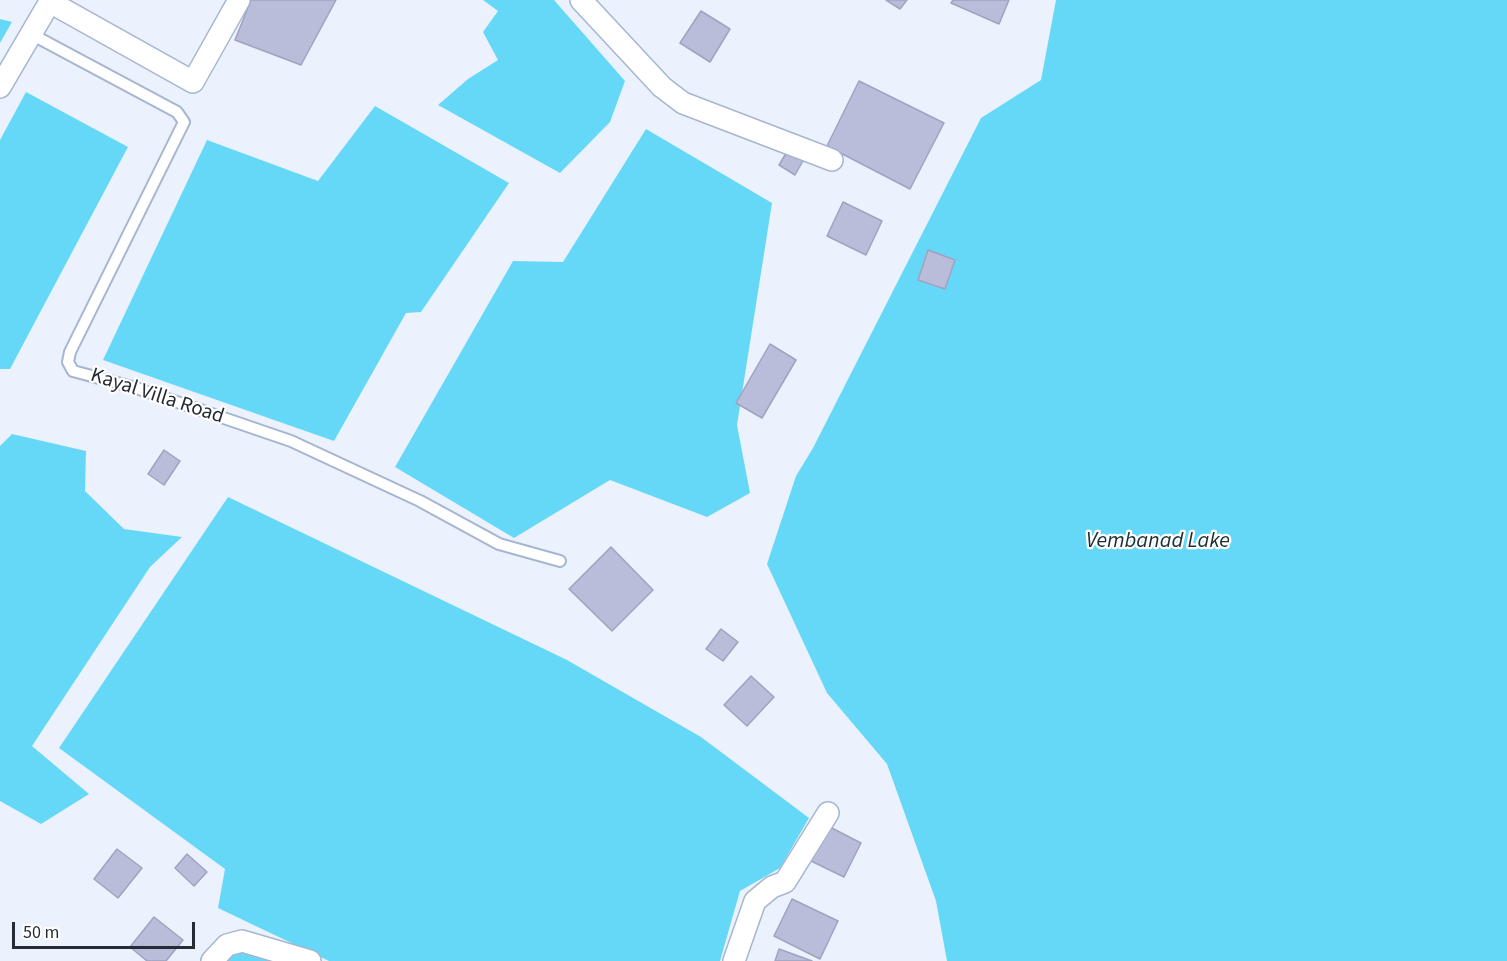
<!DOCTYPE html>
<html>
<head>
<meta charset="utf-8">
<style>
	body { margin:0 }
	#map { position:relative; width:1507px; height:961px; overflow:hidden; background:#ebf2fd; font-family:"Source Sans 3",sans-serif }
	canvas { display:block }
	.scale { position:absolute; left:12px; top:922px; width:183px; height:27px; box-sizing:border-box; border:3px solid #262c36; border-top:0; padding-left:8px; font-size:18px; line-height:21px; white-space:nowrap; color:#262c36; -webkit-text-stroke:4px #fff; paint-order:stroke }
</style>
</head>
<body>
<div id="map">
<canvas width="1507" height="961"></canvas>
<div class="scale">50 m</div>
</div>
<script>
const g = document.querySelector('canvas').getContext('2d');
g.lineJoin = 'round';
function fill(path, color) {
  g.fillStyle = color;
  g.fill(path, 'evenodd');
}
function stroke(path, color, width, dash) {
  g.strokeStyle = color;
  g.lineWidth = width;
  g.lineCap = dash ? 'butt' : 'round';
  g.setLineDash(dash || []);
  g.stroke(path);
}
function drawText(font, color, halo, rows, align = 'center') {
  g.font = font + ' "Source Sans 3",sans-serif';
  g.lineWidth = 4.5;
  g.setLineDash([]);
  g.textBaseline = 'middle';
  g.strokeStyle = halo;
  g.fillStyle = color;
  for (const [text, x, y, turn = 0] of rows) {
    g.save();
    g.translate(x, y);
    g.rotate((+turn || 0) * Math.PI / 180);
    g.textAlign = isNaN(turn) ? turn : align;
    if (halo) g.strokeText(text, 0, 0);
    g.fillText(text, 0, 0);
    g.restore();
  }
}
const water = new Path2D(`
	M483 0H554L625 81 610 122 560 173 438 105 468 79 498 60 483 32 498 11Z
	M1056 0H1507V961H947L936 901 887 764 827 693 767 564 796 476 813 448 981 118 1041 80Z
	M0 19 12 22 0 43Z
	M26 92 128 147 10 369H0V140Z
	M375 106 509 183 421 312 406 313 334 441 103 360 207 140 318 181Z
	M646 129 772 203 737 425 750 493 707 517 610 480 514 538 395 467 513 261 563 262Z
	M12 434 86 451 85 491 124 529 182 537 150 567 32 746 89 794 41 824 0 801V446Z
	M228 497 567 660 701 737 809 818 780 868 740 891 720 961H329L218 908 225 869 59 748Z
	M230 949 285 961H220Z`);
const building = new Path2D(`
	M251 0H336L301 65 235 40Z
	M886 0H907L900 9Z
	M953 0H1009L999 24 951 3Z
	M701 11 730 29 710 62 680 43Z
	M859 81 944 123 910 189 827 146Z
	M788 150 804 159 795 175 779 165Z
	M843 202 882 221 866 255 827 236Z
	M928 250 955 260 945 289 918 280Z
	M770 344 796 360 762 418 736 403Z
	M164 450 180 461 164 485 148 474Z
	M611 547 653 590 612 631 569 589Z
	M721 629 738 642 723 661 706 649Z
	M751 676 774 697 747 726 724 705Z
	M826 825 861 843 844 877 809 860Z
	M117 849 142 868 118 898 94 879Z
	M187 854 207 872 194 886 175 868Z
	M792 899 838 921 820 959 774 936Z
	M154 917 183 940 166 961H147L130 947Z
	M779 949 812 961H775Z`);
const service = new Path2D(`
	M31 34 177 112 184 122 70 352 68 362 73 371 136 388 291 441 420 501 499 544 560 561`);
const minor = new Path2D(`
	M581 0 662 87 683 103 832 160
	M50 2 193 82 239 0
	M0 87 51 0
	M212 961 227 945 242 941 310 961
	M734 961 755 901 772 887 785 882 828 813`);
const streetNames = [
	["Kayal Villa Road",157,397,18]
];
const waterNames = [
	["Vembanad Lake",1158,542]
];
fill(water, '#66d8f7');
fill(building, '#babdda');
stroke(building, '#a0a3bf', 1.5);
stroke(service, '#a6b6d0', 14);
stroke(minor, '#a6b6d0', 24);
stroke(service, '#fff', 10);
stroke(minor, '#fff', 21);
drawText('21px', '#262c36', '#fff', streetNames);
drawText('italic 22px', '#1b2f35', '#fff', waterNames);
</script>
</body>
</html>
